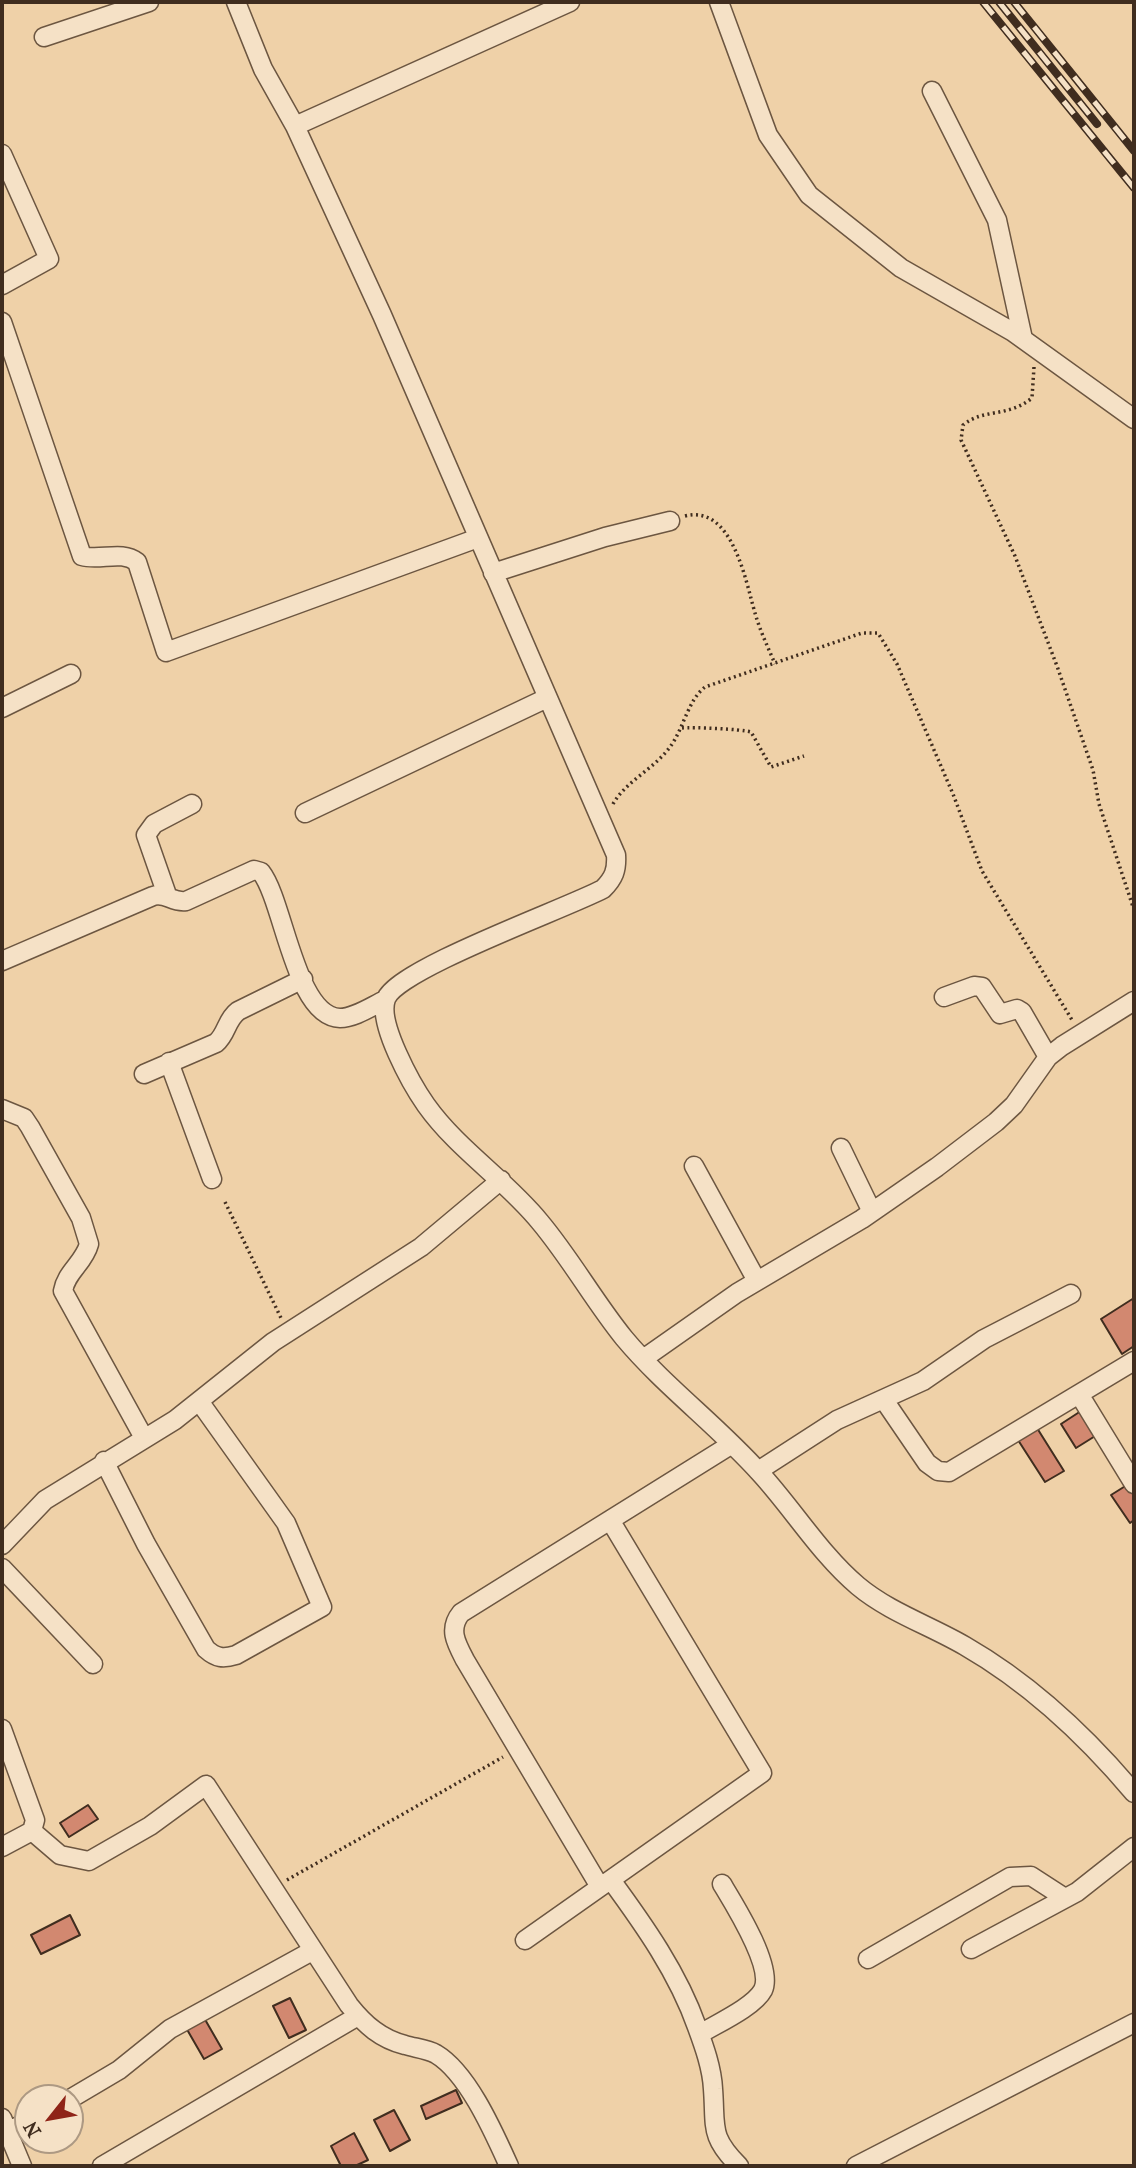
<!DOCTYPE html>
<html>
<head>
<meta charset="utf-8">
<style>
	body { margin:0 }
	#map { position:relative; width:1136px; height:2168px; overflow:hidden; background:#efd1a8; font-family:"IM FELL French Canon",serif }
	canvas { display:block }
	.frame { position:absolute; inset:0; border:4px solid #402d1f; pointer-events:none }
	.north { position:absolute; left:14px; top:2084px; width:70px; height:70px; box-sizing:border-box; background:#f5e1c6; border:2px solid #ad9983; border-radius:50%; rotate:239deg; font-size:19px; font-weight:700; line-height:28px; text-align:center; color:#402d1f }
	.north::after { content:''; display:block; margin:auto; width:24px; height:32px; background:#8f2418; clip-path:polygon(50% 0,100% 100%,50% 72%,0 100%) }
</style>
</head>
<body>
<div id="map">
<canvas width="1136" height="2168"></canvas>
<div class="frame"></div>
<div class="north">N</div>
</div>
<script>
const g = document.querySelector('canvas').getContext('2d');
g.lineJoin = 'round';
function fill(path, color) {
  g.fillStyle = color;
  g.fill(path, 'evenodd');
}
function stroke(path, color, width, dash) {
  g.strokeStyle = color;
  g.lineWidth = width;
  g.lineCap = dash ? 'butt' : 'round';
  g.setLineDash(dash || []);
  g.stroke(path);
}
const building = new Path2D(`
	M1134 1298V1346L1122 1354 1101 1319Z
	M1084 1409 1100 1433 1076 1448 1061 1424Z
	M1037 1428 1064 1471 1045 1482 1018 1440Z
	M1127 1485 1134 1495V1520L1130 1523 1111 1495Z
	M88 1805 98 1819 69 1837 60 1823Z
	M70 1915 80 1935 41 1954 31 1935Z
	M290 1998 306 2030 289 2038 273 2006Z
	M203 2016 222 2049 204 2059 185 2026Z
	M456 2090 462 2103 426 2119 421 2106Z
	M394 2110 410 2140 390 2151 374 2120Z
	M354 2133 368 2160 355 2166H341L331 2146Z`);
const path = new Path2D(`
	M1034 367 1032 398C1007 418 984 408 963 425L961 440 1015 556 1057 666 1093 770 1099 804 1134 910
	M685 516C733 504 746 583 755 613 760 631 768 647 775 664
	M682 728C693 727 741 729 751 732L771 767 804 756
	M613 804C626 781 653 770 670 747 683 730 688 700 705 687L862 633H878L897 664 953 794 982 871 1072 1020
	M225 1202 281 1318
	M287 1880 503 1757`);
const minor = new Path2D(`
	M236 2 263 69 295 126 382 315 616 855C617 870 614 878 603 889 565 909 397 969 386 999 377 1023 412 1085 426 1105 458 1150 506 1180 540 1222 571 1259 594 1301 624 1338 665 1387 717 1425 760 1473 793 1509 821 1555 858 1586 889 1612 931 1626 965 1646 1031 1684 1086 1736 1134 1793
	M719 2 768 135 809 195 901 268 1013 332 1134 419
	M44 37 149 2
	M932 91 997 220 1023 339
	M295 126 570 2
	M2 154 49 259 2 285
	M2 322 82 556C100 561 122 550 137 562L166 652 478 538
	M493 573 605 537 670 521
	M2 708 71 674
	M305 813 547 698
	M167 895 146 835 154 824 192 804
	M2 961 153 896C166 892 172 903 186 901L254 870 261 872C284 901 295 1017 340 1018 355 1018 372 1006 385 1000
	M944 997 974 986 982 987 1000 1014 1017 1009 1022 1012 1048 1057
	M169 1062 212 1179
	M144 1074 216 1043C227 1034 226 1020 238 1011L303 979
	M2 1109 24 1118 30 1127 81 1218 89 1244C84 1263 66 1272 63 1291L144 1438
	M841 1148 872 1212
	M694 1166 757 1281
	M643 1359 737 1293 862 1219 937 1167 996 1122 1014 1105 1048 1057 1062 1046 1134 1001
	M1079 1394 1134 1484
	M884 1400 927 1463 938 1471 949 1472 1134 1361
	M104 1461 146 1544 206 1649C216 1658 223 1659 236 1655L322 1607 286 1523 199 1401
	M758 1471 837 1420 923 1381 984 1339 1071 1294
	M2 1545 45 1500 175 1420 273 1342 421 1247 501 1180
	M2 1568 93 1664
	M2 1729 35 1820 32 1831 2 1847
	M32 1831 60 1855 89 1861 150 1826 206 1785 349 2005C365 2025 381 2039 405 2045 415 2048 427 2049 436 2054 468 2073 494 2133 509 2166
	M611 1880C644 1925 678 1973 697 2027 704 2046 712 2068 713 2089 716 2127 709 2136 739 2166
	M600 1887 465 1660C456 1643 448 1629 461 1613L732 1444
	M525 1940 762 1773 610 1520
	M971 1949 1077 1892 1134 1847
	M868 1959 1010 1877 1031 1876 1065 1898
	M700 2034C716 2024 754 2007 763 1990 774 1967 734 1904 722 1884
	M70 2099 119 2070 170 2029 312 1951
	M2 2118 22 2166
	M8 2132 28 2121
	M102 2166 358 2016
	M856 2166 1134 2023`);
const rail = new Path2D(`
	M983 2 1134 188
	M999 2 1097 124
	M1014 2 1134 151`);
fill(building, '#d28870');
stroke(building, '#402d1f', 2);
stroke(minor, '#6c5641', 21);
stroke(path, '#402d1f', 3.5, [2, 3.5]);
stroke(minor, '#f5e1c6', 18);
stroke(rail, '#402d1f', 8);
stroke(rail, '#f5e1c6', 5, [16]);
</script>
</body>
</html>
